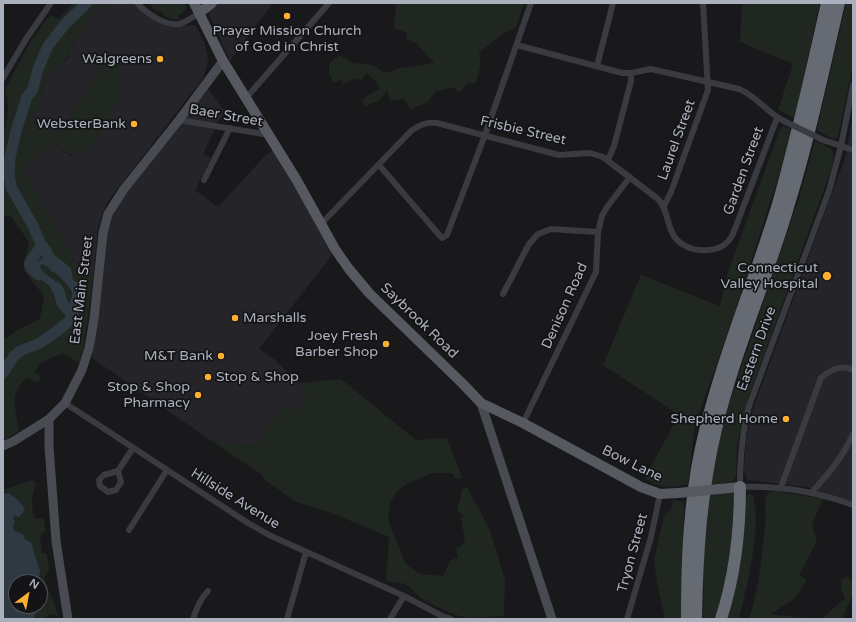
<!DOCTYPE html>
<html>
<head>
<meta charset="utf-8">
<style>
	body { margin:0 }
	#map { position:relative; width:856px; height:622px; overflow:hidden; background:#19191c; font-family:"Varela Round",sans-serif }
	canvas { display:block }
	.frame { position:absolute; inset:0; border:4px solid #abb1bc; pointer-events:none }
	.north { position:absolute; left:8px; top:574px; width:40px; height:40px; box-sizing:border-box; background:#141417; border:1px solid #505359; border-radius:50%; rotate:32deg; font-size:11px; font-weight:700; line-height:16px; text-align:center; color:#abb1bc }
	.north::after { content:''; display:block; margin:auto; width:14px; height:18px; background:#fcaf31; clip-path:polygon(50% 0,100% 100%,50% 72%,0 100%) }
</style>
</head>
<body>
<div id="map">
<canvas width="856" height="622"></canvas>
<div class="frame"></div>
<div class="north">N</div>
</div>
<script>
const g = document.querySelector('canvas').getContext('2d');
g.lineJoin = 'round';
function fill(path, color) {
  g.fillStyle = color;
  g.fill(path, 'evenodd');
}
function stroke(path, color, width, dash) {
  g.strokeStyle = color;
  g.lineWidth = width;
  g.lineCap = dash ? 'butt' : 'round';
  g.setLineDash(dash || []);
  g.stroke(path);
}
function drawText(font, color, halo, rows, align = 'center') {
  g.font = font + ' "Varela Round",sans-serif';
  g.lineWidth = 3.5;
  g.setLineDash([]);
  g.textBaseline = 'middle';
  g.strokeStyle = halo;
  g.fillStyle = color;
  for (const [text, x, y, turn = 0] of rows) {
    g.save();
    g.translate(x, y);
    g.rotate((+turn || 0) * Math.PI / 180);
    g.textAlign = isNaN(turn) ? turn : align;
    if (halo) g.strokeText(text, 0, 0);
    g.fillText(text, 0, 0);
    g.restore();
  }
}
const built = new Path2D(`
	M110 3H133L137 7 172 26 194 25 196 26 205 44 208 59 207 66 203 78 106 204 98 227 91 296 20 166 52 143 71 156 96 143 118 89 116 80 121 62 103 66 57 136 33 120 47 80 70 56 67 54 85 26 100 9Z
	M204 3H273L230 61Z
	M208 89 226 112 212 128 215 129 203 154 211 158 195 190 218 207 264 157 273 150 286 170 332 255 259 349 274 359 299 383 305 399 297 410 281 409 255 445 238 446 210 440 92 358 105 235 111 220 118 205 134 183Z
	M853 117V503L807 487 748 480 745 475 744 470 746 440 753 409 845 158Z`);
const green = new Path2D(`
	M74 3H110C90 15 79 35 67 53L70 55 47 80 33 120 57 136 103 66 110 59 122 62 116 80 118 89 119 98 96 143 73 156 52 143 27 163 25 173 80 270 93 277 84 345 79 363 62 353 39 364 35 372 41 377 38 383 28 378C8 390 16 412 19 431L3 441V340L21 328 40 319 44 296 23 269 29 242 10 215 3 216V137C8 121 10 106 5 90L29 44 50 15 58 19Z
	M149 3H184L187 9 178 16 180 19 178 20 171 19 164 16 163 13 152 9 153 6Z
	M399 3H524L516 27 502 34 479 53 481 64 476 83 467 84 459 93 453 87 435 92 428 102 411 109 404 99 390 101 387 91 379 101 364 106 363 99 380 88 375 80 366 73 362 80 351 79 343 85 342 80 334 82 329 75V64L339 55 352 63 373 65 385 73 400 68 434 63 416 43 406 39 407 33 394 28 396 4Z
	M742 3H820L795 118 778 110 793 64 740 42Z
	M846 3H853V66L838 136 836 138 833 139 817 130Z
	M783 126 790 129 792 134 731 324 695 425 688 484 674 487 655 485 645 477 679 415 603 365 641 275 720 306 728 272 779 132Z
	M815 141C834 150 836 148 831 170L747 402 737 444 736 477 732 482 711 484 723 426 732 394 800 195Z
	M341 379 416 440 447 438 462 477 459 479 455 478 452 473H432L407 484 398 490 391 501 388 519 405 563 419 574 443 576 450 561 458 557 456 549 463 544 465 539 461 519 463 516 457 510 463 488 467 487 490 530 505 579 504 616 467 618 450 613 422 599 406 584 386 581 389 537 329 512 296 502 265 480 262 475 210 440 238 446 255 445 281 409 297 410 305 399 299 383Z
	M33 480 36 484C31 496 31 506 35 518L44 519 45 531 40 536 42 553 47 554 49 570 44 578 59 616 49 614 45 619H3V490ZM16 582H40V606H16Z
	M776 491 823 499 812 525 817 541 799 575 807 580 794 599 771 614 812 619H749C759 589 762 556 765 524 766 517 764 502 766 497 768 492 772 492 776 491Z
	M727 493H732L736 497V522L719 619H703L704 555 710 495Z
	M750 494 753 495C762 530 747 584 739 619H728L737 580 745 496Z
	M673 500 684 502 682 619H665L657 583 654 560 664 516 672 508Z
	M847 576 853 582V593L842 619H822L845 598 841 589V581Z`);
const water = new Path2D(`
	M52 253 71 268 73 280C76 282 80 283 83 284 90 289 84 308 81 314L75 312 72 307C71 302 74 297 72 292 68 284 50 265 41 264L40 267C42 273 49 276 54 280 59 285 61 292 63 298L61 301 58 300 49 285 34 275 27 267Z
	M8 493C16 498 22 502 25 510L19 517 14 516 13 519 15 522 13 526 14 531 23 534 24 538 31 543 40 571 39 582H16V606H37L34 619H3V494Z`);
const river = new Path2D(`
	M55 267 52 263 46 251 41 244 32 224 11 187 9 173 10 158 16 131 27 97 33 89 38 69 48 46 65 24 87 3
	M39 275C18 261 38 259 41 244
	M56 287 59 291 62 303 73 315
	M3 373 14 356 20 351 40 343 60 329 68 322 73 315 77 297`);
const street = new Path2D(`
	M137 3C146 13 165 26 179 24 186 22 193 17 199 13
	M517 45 622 73H631L651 69 739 89C757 96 768 114 786 122
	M597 66 613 3
	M3 78 26 39 51 3
	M853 85 841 146 829 191 749 406C742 433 740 459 740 487 780 485 815 491 853 505
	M246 98 329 3
	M179 120 269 135
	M823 140 853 150
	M608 160 614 146 631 81V73
	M379 165 440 236 442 238 447 235 485 135 531 3
	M204 180 230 128
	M664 206 671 192 708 90 703 3
	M321 224 411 131C419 125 426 122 437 123L559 155 590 153 603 157 658 199C667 209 666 218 671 230 676 245 694 252 709 250 721 249 728 244 733 234L777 118
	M503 294 529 244 538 234 551 229 598 232
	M65 403 248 523 269 535 404 596 442 616 451 619
	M523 423 596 272 598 232 602 216 607 207 630 177
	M118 471 121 482 116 490 108 492 100 486 99 480 104 475 118 471 133 448
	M781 487 821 378C830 370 842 364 853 370
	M812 492C829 473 843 457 853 434
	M129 530 167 470
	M193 619C197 608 200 599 208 591
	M287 619 306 552
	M390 619 404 596
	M627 619 651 537 660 494`);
const secondary = new Path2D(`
	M481 403 552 619
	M49 419V447L56 541 68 619
	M3 446 14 441 49 419 65 403 82 370 89 348 94 319 103 233 108 214 124 189 179 120 223 61`);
const primary = new Path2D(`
	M194 3 223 61 296 179 335 249 349 269 369 293 463 384 481 403 523 423 641 487 660 494 678 493
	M199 13 212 3
	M719 489 740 487`);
const highway = new Path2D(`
	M687 619C687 561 689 504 701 448 719 365 753 286 778 204 797 138 812 70 827 3
	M696 619C697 555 701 492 716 429 734 353 766 282 788 207 809 140 823 71 839 3
	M721 619C735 576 740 532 740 487`);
const streetBridge = new Path2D(`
	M786 122 823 140`);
const primaryBridge = new Path2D(`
	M678 493 719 489`);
const markers = [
	[287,16,4,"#fcaf31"],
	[160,59,4,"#fcaf31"],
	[134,124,4,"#fcaf31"],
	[827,276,5,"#fcaf31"],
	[235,318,4,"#fcaf31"],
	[386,344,4,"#fcaf31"],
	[221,356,4,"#fcaf31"],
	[208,377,4,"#fcaf31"],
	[198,395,4,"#fcaf31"],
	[786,419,4,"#fcaf31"]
];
const poiNames = [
	["Prayer Mission Church",287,31,"center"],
	["of God in Christ",287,47,"center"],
	["Walgreens",152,59],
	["WebsterBank",126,124],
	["Connecticut",818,268],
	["Valley Hospital",818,284],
	["Marshalls",243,318,"left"],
	["Joey Fresh",378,336],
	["Barber Shop",378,352],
	["M&T Bank",213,356],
	["Stop & Shop",216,377,"left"],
	["Stop & Shop",190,387],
	["Pharmacy",190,403],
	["Shepherd Home",778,419]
];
const streetNames = [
	["Baer Street",226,116,10],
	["Frisbie Street",523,131,13],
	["Laurel Street",677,140,-70],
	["Garden Street",744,171,-70],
	["East Main Street",82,290,-83],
	["Denison Road",565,306,-66],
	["Saybrook Road",419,321,44],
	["Eastern Drive",757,349,-70],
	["Bow Lane",632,464,26],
	["Hillside Avenue",235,499,32],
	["Tryon Street",633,553,-75]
];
fill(built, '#252529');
fill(green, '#1f2720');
fill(water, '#2e3941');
stroke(river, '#2e3941', 11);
stroke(street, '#3a3b41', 6);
stroke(secondary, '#484b51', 9);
stroke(primary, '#565960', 10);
stroke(highway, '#666a72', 12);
stroke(streetBridge, '#3a3b41', 6);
stroke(primaryBridge, '#565960', 10);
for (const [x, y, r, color] of markers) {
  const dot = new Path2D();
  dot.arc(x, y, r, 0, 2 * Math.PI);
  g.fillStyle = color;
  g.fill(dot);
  stroke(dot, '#141417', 1.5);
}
drawText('14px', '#abb1bc', '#141417', poiNames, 'right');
drawText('14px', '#abb1bc', '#141417', streetNames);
</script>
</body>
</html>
